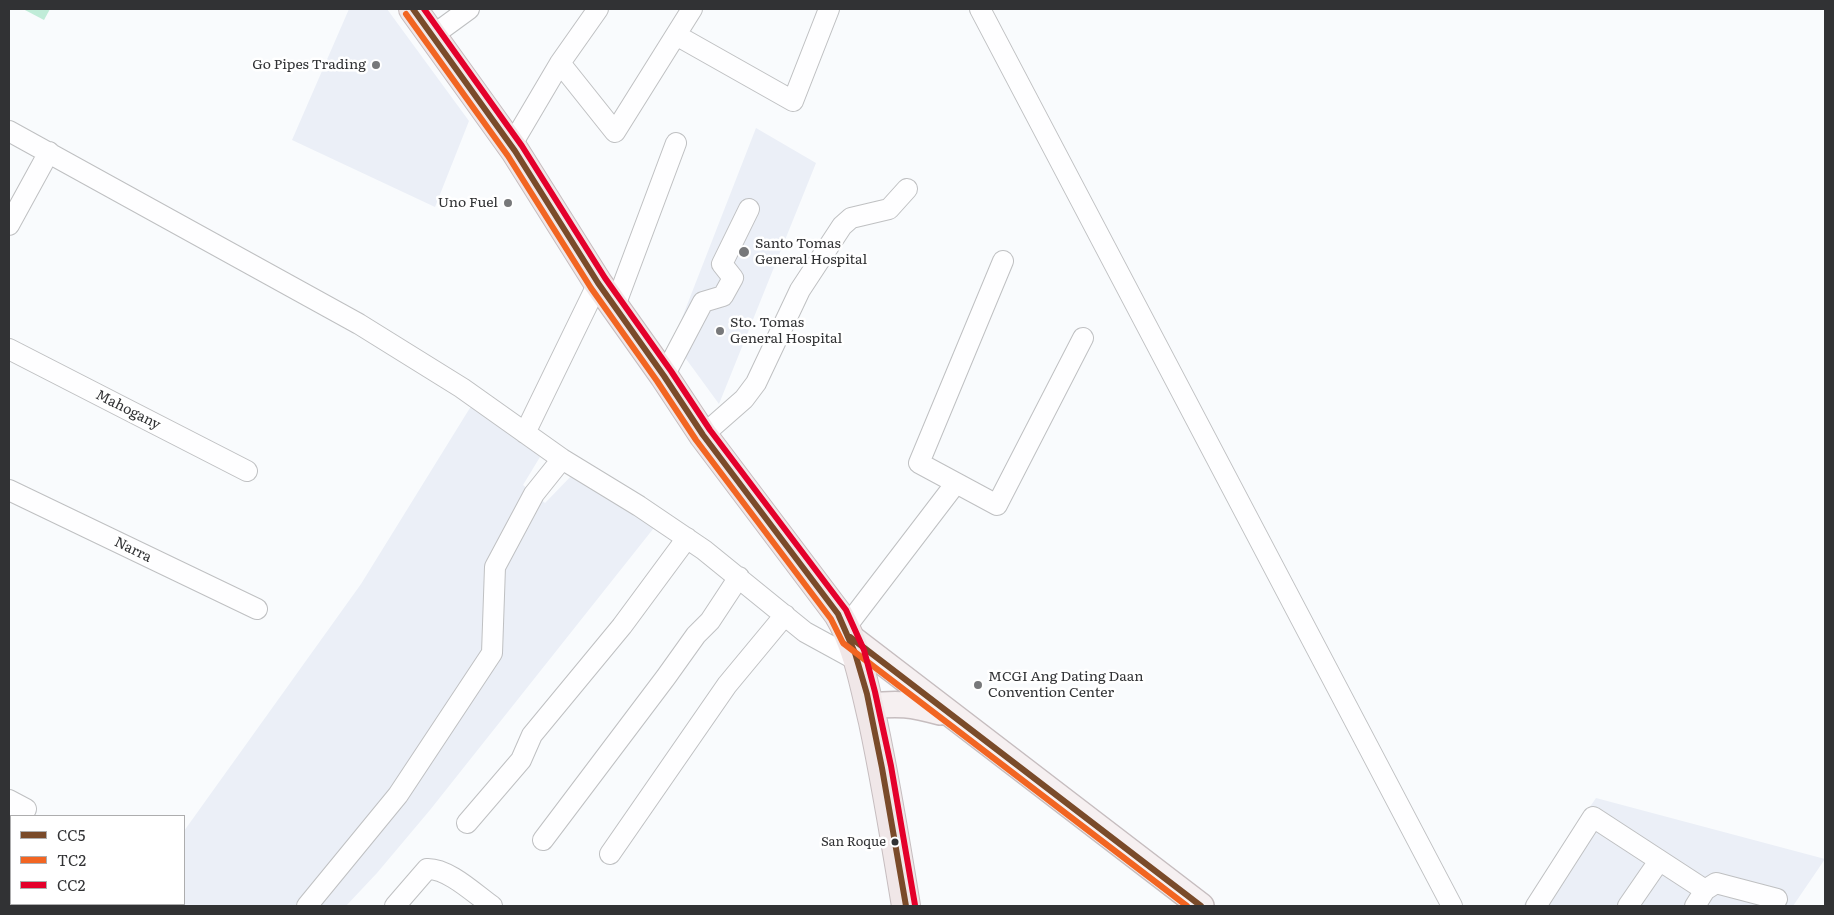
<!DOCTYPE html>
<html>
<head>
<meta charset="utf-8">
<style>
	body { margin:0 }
	#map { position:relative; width:1834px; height:915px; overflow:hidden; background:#f9fbfd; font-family:Literata,serif }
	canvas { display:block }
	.frame { position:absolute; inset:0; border:10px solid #313234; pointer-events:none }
	.legend { position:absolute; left:10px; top:815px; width:175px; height:90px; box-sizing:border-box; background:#fff; border:1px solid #adadae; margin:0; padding:6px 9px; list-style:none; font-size:15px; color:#313234 }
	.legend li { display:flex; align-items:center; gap:10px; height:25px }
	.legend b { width:25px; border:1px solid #adadae }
</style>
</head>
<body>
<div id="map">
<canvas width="1834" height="915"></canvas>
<div class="frame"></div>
<ul class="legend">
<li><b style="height:6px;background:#7a4b2a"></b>CC5</li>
<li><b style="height:6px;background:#f26522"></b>TC2</li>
<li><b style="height:6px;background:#e4002b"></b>CC2</li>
</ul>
</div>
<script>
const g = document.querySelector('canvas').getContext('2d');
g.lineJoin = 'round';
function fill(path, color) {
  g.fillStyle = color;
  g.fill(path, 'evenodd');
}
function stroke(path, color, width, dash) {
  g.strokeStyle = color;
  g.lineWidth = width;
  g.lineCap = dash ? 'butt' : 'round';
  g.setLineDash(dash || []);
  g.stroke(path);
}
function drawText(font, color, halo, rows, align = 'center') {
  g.font = font + ' Literata,serif';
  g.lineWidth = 5;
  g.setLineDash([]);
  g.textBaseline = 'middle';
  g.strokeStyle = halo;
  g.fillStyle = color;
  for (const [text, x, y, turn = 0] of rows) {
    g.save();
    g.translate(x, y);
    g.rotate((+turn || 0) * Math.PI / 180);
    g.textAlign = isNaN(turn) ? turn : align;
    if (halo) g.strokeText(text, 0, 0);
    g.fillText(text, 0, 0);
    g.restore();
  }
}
const built = new Path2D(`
	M349 9H387L469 121 435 207 292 140Z
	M756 128 816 163 719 404 673 341Z
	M473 403 540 457 523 485 545 503 576 471 657 524 430 810 377 873 346 906H132L134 904H184V831L361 584Z
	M1596 798 1825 859 1793 906H1523Z`);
const green = new Path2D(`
	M23 9H50L44 20Z`);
const minor = new Path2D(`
	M980 9 1452 906
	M676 35 793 101 829 9
	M432 36 469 9
	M560 63 615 132 692 9
	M9 131 359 324 462 388 562 459 639 506 704 550 805 632 858 661
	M511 146 560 63 598 9
	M9 225 49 152
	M1003 261 919 463 997 505 1083 338
	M615 306 676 143
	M9 349 247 471
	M664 376 703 302 723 296 733 278 722 264 749 209
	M525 433 598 283
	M703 435 744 399 756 383 800 290 842 226 851 218 889 209 907 189
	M9 490 257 609
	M846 627 956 483
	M9 800 26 809 19 816
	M467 823 521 760 532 735 622 626 687 538
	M543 840 666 677 696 635 710 621 739 577
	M610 854 727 685 785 615
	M307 906 398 795 492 653 495 567 534 494 562 459
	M395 906 427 869C448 868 475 894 492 906
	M1536 906 1593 817 1705 890
	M1628 906 1659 861
	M1695 906 1705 890 1716 883 1777 899`);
const major = new Path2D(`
	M850 637 1201 906
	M869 706C899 703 911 704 940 712`);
const highway = new Path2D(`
	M413 9 515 151 598 283 664 376 703 435 838 614C858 647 864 685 873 722 886 783 896 845 906 906`);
const bus1 = new Path2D(`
	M413 9 515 151 598 283 664 376 703 435 838 614 855 653 867 694 882 768 906 906
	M850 637 1201 906`);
const bus2 = new Path2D(`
	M406 14 508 156 591 288 657 381 696 440 831 619 843 643 1187 906`);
const bus3 = new Path2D(`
	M424 9 522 146 605 278 671 371 710 430 846 610 864 650 875 692 891 766 915 905`);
const markers = [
	[376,65,5,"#77787a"],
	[508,203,5,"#77787a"],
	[744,252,6,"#77787a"],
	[720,331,5,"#77787a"],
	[978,685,5,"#77787a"],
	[895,842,4.5,"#313234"]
];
const busNames = [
	["San Roque",886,842]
];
const poiNames = [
	["Go Pipes Trading",366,65,"right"],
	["Uno Fuel",498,203,"right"],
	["Santo Tomas",755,244],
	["General Hospital",755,260],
	["Sto. Tomas",730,323],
	["General Hospital",730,339],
	["MCGI Ang Dating Daan",988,677],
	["Convention Center",988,693]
];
const streetNames = [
	["Mahogany",128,410,27],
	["Narra",133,550,26]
];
fill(built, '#ebeff7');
fill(green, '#c0ecd8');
stroke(minor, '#bfc0c2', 22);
stroke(major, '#c6bdbf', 28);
stroke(highway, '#c6bdbf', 30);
stroke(minor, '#fefeff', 20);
stroke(major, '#f6f0f1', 25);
stroke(highway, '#f0e7e8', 28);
stroke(bus1, '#7a4b2a', 6);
stroke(bus2, '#f26522', 6);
stroke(bus3, '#e4002b', 6);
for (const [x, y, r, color] of markers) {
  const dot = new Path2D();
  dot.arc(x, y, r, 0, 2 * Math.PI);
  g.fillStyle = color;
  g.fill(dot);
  stroke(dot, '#fff', 2);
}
drawText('13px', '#313234', '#fff', busNames, 'right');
drawText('14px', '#313234', '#fff', poiNames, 'left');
drawText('14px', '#313234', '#fff', streetNames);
</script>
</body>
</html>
